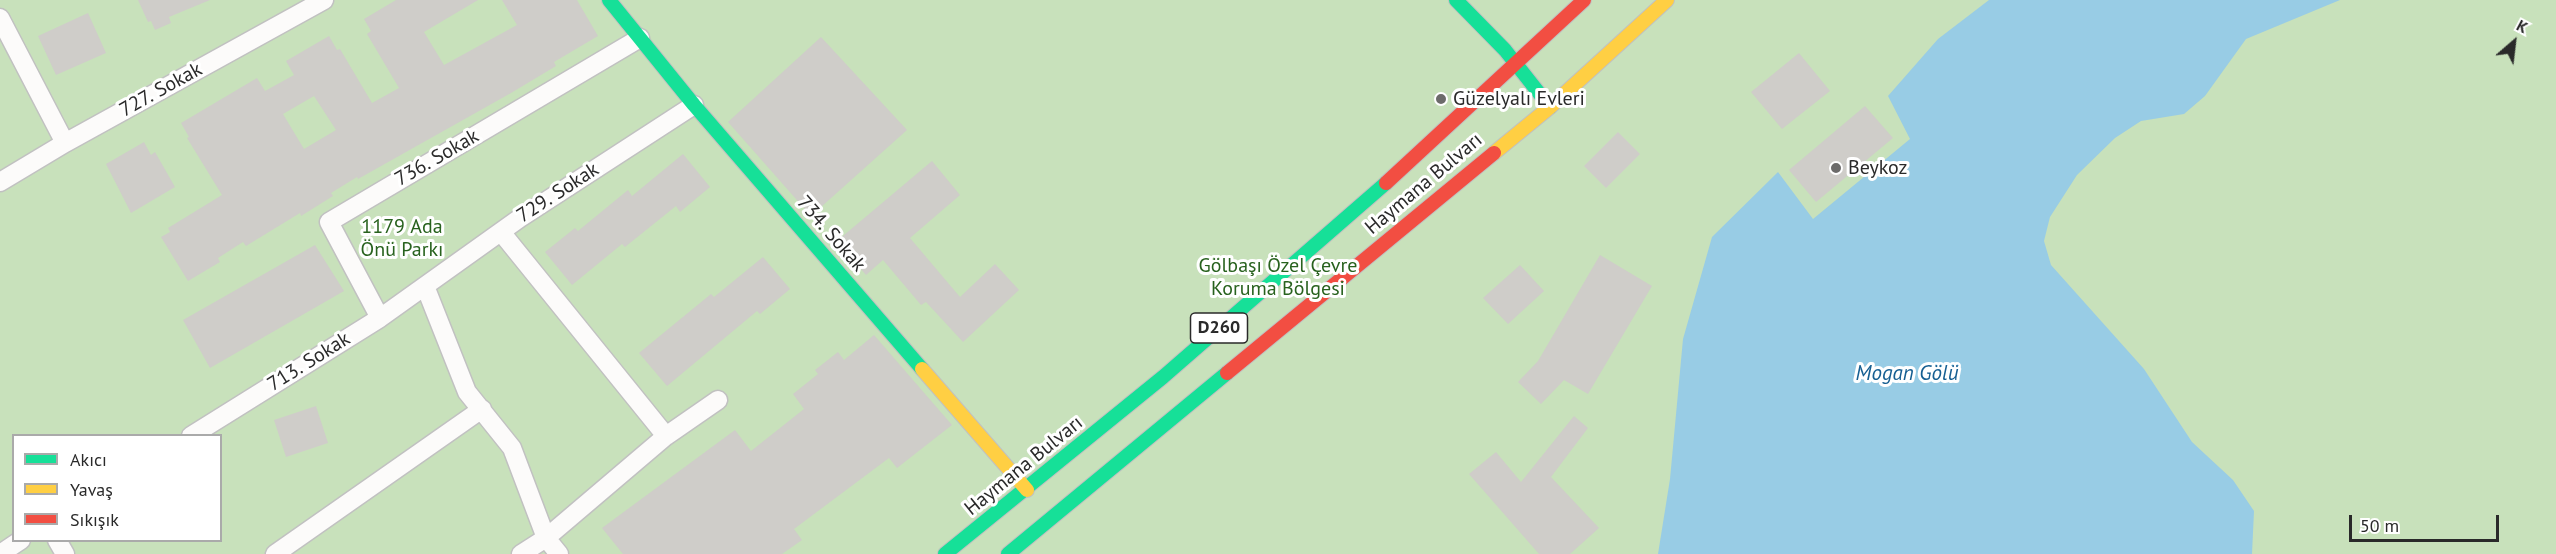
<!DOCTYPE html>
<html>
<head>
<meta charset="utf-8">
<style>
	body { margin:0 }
	#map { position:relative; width:2556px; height:554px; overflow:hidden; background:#e8e5e0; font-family:"PT Sans",sans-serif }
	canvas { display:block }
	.legend { position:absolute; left:12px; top:434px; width:210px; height:108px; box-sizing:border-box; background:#fff; border:2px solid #aaa; margin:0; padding:8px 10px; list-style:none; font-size:18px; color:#2a2a2a }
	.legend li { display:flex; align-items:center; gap:12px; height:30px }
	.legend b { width:30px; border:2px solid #aaa }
	.north { position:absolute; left:2484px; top:12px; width:60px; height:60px; -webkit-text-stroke:4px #fff; paint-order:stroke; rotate:28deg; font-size:16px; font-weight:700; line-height:24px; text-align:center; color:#2a2a2a }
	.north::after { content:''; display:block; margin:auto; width:21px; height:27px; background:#2a2a2a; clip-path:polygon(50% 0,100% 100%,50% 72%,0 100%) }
	.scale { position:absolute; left:2349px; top:515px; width:150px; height:27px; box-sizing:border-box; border:3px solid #2a2a2a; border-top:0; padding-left:8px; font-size:18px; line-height:21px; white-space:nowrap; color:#2a2a2a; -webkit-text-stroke:4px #fff; paint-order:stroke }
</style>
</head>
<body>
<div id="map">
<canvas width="2556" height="554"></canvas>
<ul class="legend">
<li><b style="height:8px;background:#16e098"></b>Akıcı</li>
<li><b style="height:8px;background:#ffcf43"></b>Yavaş</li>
<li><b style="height:8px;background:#f24e42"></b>Sıkışık</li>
</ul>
<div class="north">K</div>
<div class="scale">50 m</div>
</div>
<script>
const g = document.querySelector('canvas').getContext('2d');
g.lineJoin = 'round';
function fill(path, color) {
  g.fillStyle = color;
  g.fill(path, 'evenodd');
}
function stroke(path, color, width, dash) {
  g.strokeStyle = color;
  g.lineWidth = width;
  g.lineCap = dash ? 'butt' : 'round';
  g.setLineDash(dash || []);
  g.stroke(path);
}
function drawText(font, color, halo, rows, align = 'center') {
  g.font = font + ' "PT Sans",sans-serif';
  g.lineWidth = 6;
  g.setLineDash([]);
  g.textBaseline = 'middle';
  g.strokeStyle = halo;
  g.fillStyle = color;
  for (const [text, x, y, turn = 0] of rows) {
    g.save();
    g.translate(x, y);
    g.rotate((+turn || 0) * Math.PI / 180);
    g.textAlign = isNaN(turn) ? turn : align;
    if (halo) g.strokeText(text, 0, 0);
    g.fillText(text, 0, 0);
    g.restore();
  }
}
const green = new Path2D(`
	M0 0H2556V554H0ZM14 436H220V540H14Z`);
const water = new Path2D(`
	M1989 0H2340L2246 39 2205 96 2184 114 2141 121 2115 138 2077 175 2050 217 2044 241 2051 265 2144 369 2192 442 2233 480 2254 511 2252 554H1658L1670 479 1683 339 1712 237 1778 172 1813 219 1910 139 1888 96 1938 39Z`);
const building = new Path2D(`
	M138 0H210L169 17 171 23 155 30 151 21 148 22Z
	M396 0H478L424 32 444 65 517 25 502 0H577L598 36 554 62 556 66 511 93 358 179 357 177 331 193 333 196 301 216 300 213 246 246 243 242 218 258 220 262 188 281 161 237 170 232 168 228 222 195 187 138 189 137 181 123 257 78 265 91 294 75 286 61 329 36 337 50 340 49 372 103 399 88 367 34 371 31 364 19ZM314 96 336 130 304 149 283 114Z
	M88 13 106 53 56 75 38 36Z
	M821 37 907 130 811 216 728 122Z
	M1799 53 1830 91 1782 129 1751 92Z
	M1865 106 1893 138 1816 202 1789 170Z
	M1618 132 1640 154 1606 188 1584 166Z
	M144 142 151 155 155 152 175 187 131 213 106 164Z
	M683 154 710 187 680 212 676 206 625 247 622 244 572 285 545 252 575 228 578 231 628 190 632 196Z
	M932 161 960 195 910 238 960 297 995 264 1019 290 963 342 926 302 921 305 883 260 866 275 837 241Z
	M315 245 344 291 210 368 183 320Z
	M1600 255 1652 286 1588 394 1564 380 1541 404 1518 382 1538 361Z
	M763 257 790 289 760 314 757 311 667 386 639 353 711 294 714 297Z
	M1520 265 1544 291 1508 324 1483 298Z
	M874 335 952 425 897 468 889 458 794 529 802 540 782 554H623L602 528 735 430 751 451 804 409 793 394 818 374 815 370 838 352 844 360Z
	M316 406 328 443 286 457 274 420Z
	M1574 416 1588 428 1551 477 1599 528 1570 554H1539L1469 474 1496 452 1521 482Z`);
const street = new Path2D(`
	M0 18 65 143
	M0 182 65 143 324 0
	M501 232 666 436
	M425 286 467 392 512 448 546 538 559 554
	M380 318 329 222 640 38
	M191 436 380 318 520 218 694 105
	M57 540 65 554
	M0 554 21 540
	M275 554 482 409
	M521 554 546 538 666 436 718 400`);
const fast = new Path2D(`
	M609 0 694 105 922 369
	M1456 0 1505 50 1550 107
	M945 554 1163 377 1386 183
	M1008 554 1227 373`);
const slow = new Path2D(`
	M1494 153 1550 107 1667 0
	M922 369 1027 490`);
const jam = new Path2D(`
	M1386 183 1584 0
	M1227 373 1494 153`);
const markers = [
	[1441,99,6,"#6c6b6a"],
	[1836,168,6,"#6c6b6a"]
];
const shields = [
	[1219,328,57]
];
const shieldNames = [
	["D260",1219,328]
];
const streetNames = [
	["727. Sokak",161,90,-29],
	["736. Sokak",437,158,-30],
	["Haymana Bulvarı",1424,184,-40],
	["729. Sokak",558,193,-33],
	["734. Sokak",831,234,49],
	["713. Sokak",309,362,-32],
	["Haymana Bulvarı",1024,466,-39]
];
const poiNames = [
	["Güzelyalı Evleri",1453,99],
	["Beykoz",1848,168]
];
const parkNames = [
	["1179 Ada",402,227],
	["Önü Parkı",402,250],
	["Gölbaşı Özel Çevre",1278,266],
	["Koruma Bölgesi",1278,289]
];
const waterNames = [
	["Mogan Gölü",1907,374]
];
fill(green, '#c8e1bb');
fill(water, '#98cce5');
fill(building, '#cfcdc9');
stroke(street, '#c1c1c1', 21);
stroke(fast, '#c1c1c1', 16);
stroke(slow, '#c1c1c1', 16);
stroke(jam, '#c1c1c1', 16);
stroke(street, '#fcfbfa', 18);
stroke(fast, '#16e098', 14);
stroke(slow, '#ffcf43', 14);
stroke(jam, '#f24e42', 14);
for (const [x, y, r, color] of markers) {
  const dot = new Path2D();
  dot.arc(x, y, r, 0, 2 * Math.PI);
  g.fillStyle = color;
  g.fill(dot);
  stroke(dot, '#fff', 2);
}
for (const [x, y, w] of shields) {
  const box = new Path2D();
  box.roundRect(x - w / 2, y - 15, w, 30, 4.5);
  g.fillStyle = '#fff';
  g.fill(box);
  stroke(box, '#2a2a2a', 1.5);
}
drawText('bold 18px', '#2a2a2a', null, shieldNames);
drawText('20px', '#2a2a2a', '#fff', streetNames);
drawText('20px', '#2a2a2a', '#fff', poiNames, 'left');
drawText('20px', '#28621e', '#fff', parkNames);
drawText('italic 21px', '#165f92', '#fff', waterNames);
</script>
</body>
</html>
